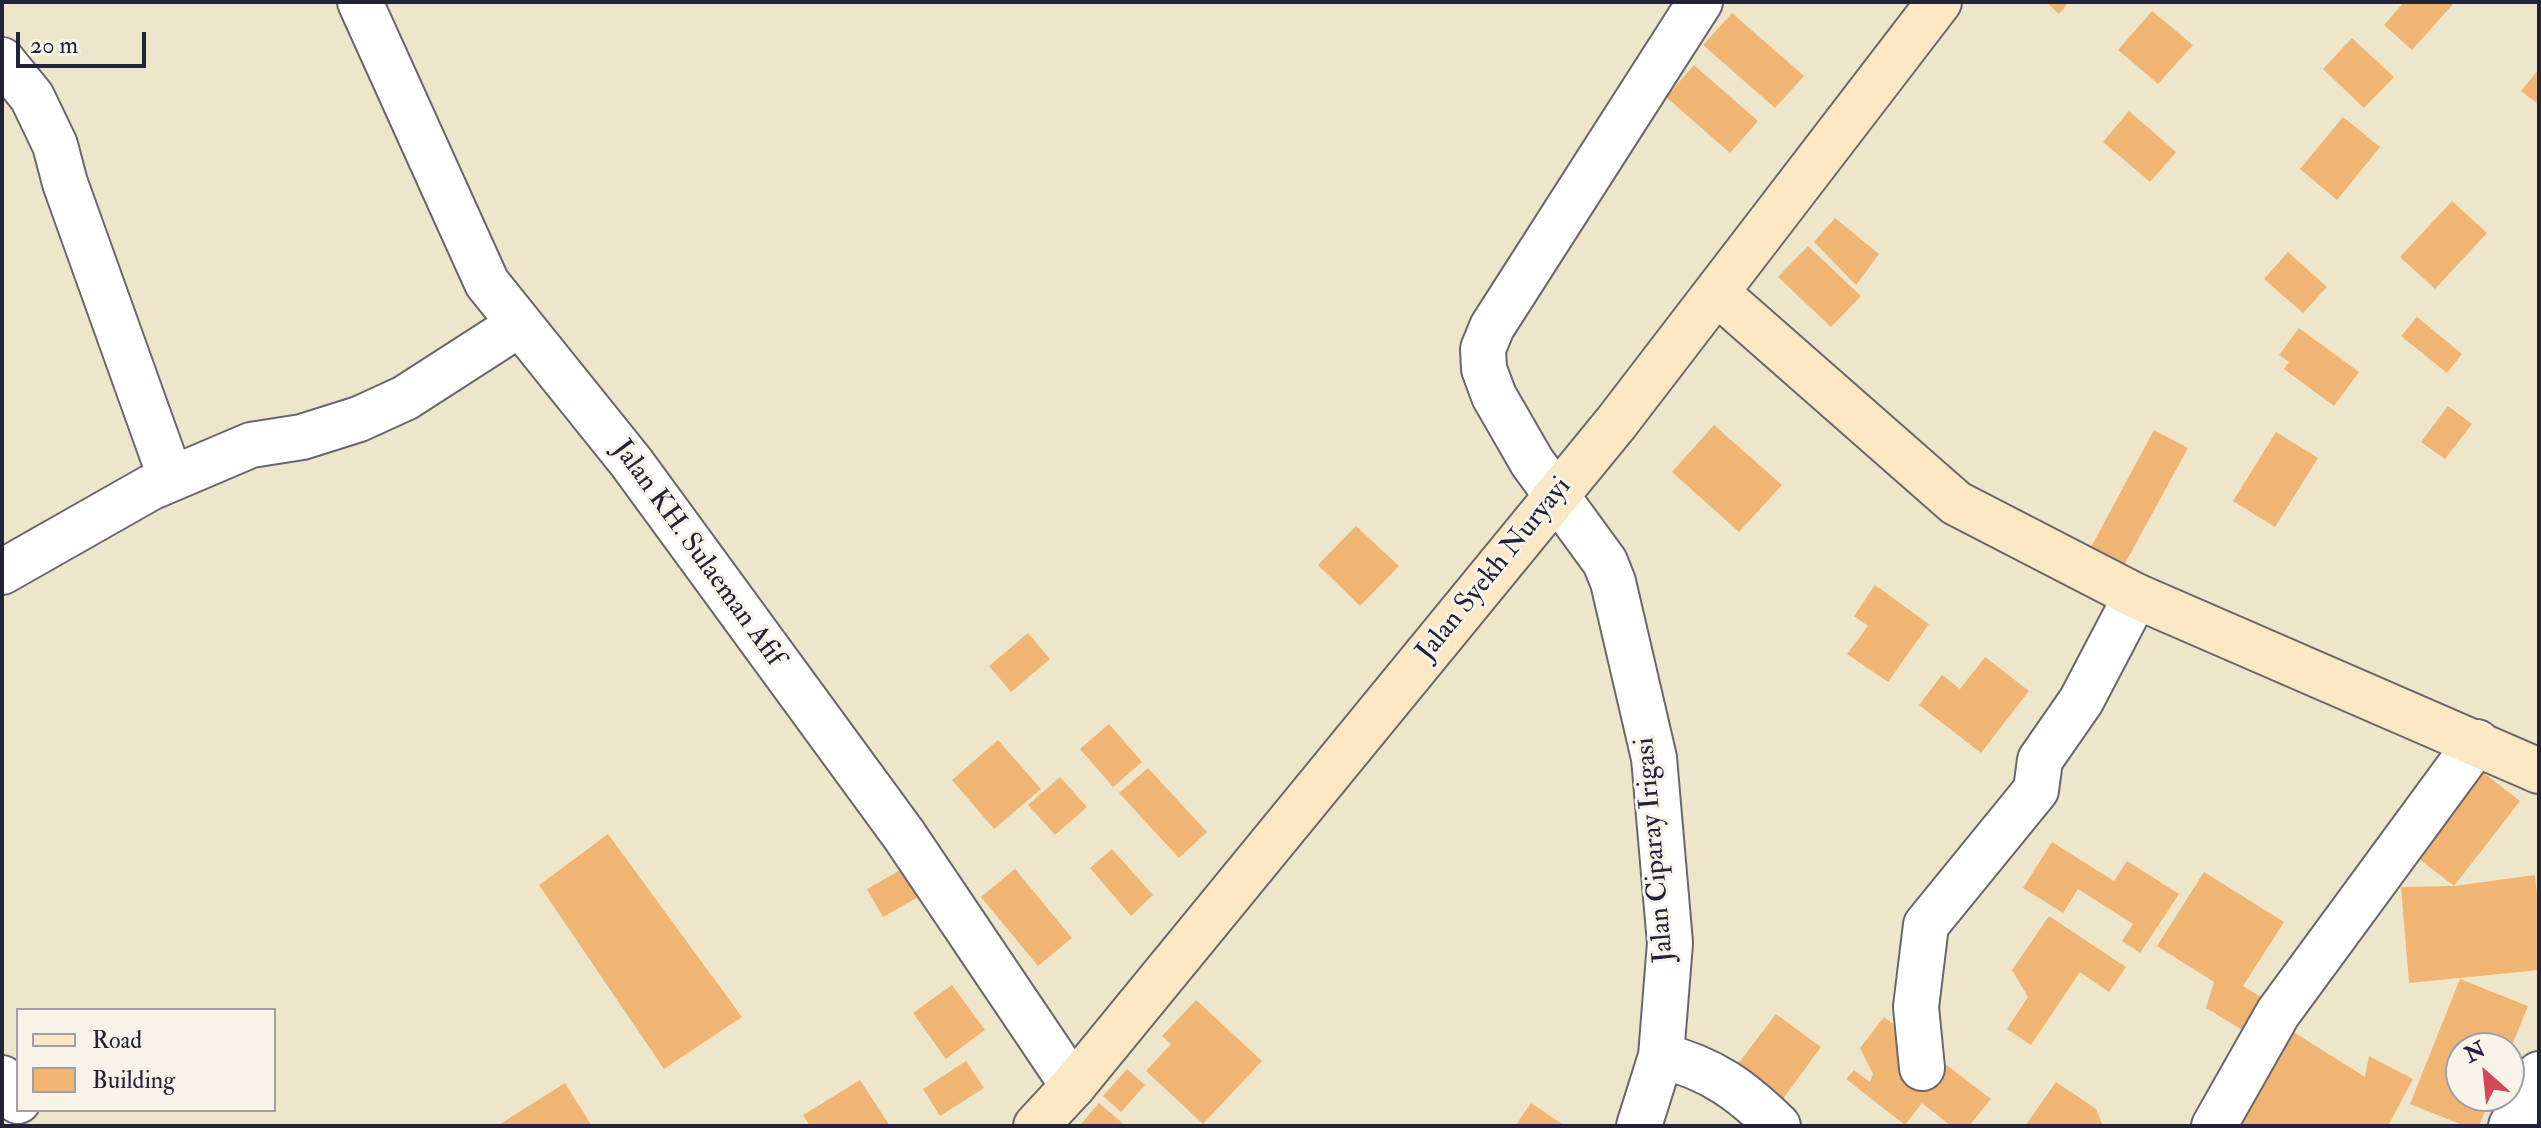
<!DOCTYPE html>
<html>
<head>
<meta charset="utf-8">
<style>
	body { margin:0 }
	#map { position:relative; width:2541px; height:1128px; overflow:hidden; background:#eee6cb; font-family:"IM FELL Double Pica",serif }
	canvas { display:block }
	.frame { position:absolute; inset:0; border:4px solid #22223b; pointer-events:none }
	.legend { position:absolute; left:16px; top:1008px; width:260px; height:104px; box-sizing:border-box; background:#f7f3e8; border:2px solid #a29fa3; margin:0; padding:10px 14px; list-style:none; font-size:24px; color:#22223b }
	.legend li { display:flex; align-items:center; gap:16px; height:40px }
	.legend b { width:40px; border:2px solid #a29fa3 }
	.north { position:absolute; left:2445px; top:1032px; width:80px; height:80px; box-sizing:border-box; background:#f7f3e8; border:2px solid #a29fa3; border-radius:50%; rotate:333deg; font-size:22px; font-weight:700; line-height:32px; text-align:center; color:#22223b }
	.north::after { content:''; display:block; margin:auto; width:28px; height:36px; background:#d1495b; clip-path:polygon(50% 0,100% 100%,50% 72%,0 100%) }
	.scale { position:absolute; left:16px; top:32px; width:130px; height:36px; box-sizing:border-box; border:4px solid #22223b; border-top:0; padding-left:10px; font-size:24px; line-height:28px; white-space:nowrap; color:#22223b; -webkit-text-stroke:6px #f7f3e8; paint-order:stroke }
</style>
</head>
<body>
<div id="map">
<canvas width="2541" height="1128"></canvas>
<div class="frame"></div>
<ul class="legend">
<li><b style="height:10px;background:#fae7c3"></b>Road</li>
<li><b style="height:22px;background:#f1b573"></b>Building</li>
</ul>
<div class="north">N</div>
<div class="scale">20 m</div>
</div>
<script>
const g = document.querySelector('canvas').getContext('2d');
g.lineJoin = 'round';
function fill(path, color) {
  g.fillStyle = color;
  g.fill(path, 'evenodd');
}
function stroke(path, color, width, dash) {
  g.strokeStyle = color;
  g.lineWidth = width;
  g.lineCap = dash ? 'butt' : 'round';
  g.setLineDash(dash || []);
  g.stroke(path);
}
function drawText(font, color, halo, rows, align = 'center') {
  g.font = font + ' "IM FELL Double Pica",serif';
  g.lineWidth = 6;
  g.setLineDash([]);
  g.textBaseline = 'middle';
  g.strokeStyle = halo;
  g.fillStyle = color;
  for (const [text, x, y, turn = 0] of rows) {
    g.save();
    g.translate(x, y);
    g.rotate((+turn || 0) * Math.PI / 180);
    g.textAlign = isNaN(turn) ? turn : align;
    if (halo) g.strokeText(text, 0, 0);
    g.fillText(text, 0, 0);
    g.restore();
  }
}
const building = new Path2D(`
	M2046 2H2069L2059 14Z
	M2404 2H2451L2453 4 2412 50 2384 25Z
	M2152 11 2193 45 2158 84 2118 50Z
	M1732 13 1804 76 1775 108 1703 45Z
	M2352 38 2394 77 2364 108 2323 69Z
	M1694 65 1758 121 1730 153 1666 97Z
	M2539 69V105L2521 91Z
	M2129 111 2176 152 2150 182 2103 142Z
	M2343 117 2380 147 2337 200 2300 169Z
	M2452 201 2487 233 2435 289 2400 257Z
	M1835 218 1879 254 1856 285 1814 242Z
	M1808 246 1861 296 1831 327 1778 277Z
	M2288 252 2327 287 2303 313 2264 279Z
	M2417 317 2462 354 2447 373 2401 336Z
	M2299 328 2359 372 2334 406 2284 369 2289 362 2279 355Z
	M2448 406 2472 424 2445 459 2421 442Z
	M1714 425 1782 485 1739 532 1672 472Z
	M2154 430 2188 448 2123 567 2090 549Z
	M2276 432 2318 458 2275 527 2233 501Z
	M1356 526 1399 566 1360 606 1318 565Z
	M1875 585 1929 624 1888 682 1847 654 1868 626 1854 616Z
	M1028 633 1050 659 1011 692 989 666Z
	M1985 657 2029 691 1981 753 1919 705 1942 675 1960 689Z
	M1109 724 1142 762 1113 787 1080 749Z
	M998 740 1041 789 994 829 952 780Z
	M2476 767 2520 801 2454 886 2535 875 2539 916V970L2409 983 2401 887 2454 886 2410 852Z
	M1148 768 1207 832 1179 858 1119 793Z
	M1060 777 1087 807 1055 835 1028 805Z
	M608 834 742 1017 664 1069 539 885Z
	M2052 842 2114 881 2127 861 2179 894 2140 953 2122 941 2133 924 2078 889 2063 913 2023 888Z
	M1112 849 1153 895 1131 916 1090 868Z
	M911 864 927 892 883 917 867 889Z
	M1015 869 1072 938 1038 966 981 897Z
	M2204 872 2284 922 2243 986 2264 999 2244 1031 2206 1008 2214 982 2157 946Z
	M2049 916 2126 967 2109 992 2080 972 2031 1045 2007 1029 2028 997 2012 970Z
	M2460 979 2528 1006 2511 1048H2461V1096H2491L2479 1126H2465L2410 1104Z
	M952 985 985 1030 946 1059 913 1013Z
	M1196 1000 1262 1061 1203 1124 1146 1071 1171 1044 1162 1036Z
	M1776 1014 1821 1047 1780 1103 1734 1069Z
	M1884 1017 1991 1099 1969 1126H1951L1922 1103 1905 1125 1846 1079 1854 1070 1870 1082 1873 1074 1860 1048Z
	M2284 1026 2365 1077 2369 1056 2413 1079 2388 1126H2238Z
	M966 1061 984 1088 940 1116 923 1089Z
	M1127 1069 1145 1085 1121 1112 1103 1096Z
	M860 1080 890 1126H810L803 1115Z
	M2056 1082 2096 1109 2103 1126H2025Z
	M565 1083 592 1126H497Z
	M1099 1103 1126 1126H1083L1081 1124Z
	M1531 1103 1565 1126H1515Z`);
const street = new Path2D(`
	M360 2 487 283 631 462 904 835 1073 1086
	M2 60 32 97 55 145 65 183 171 479
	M2 572 150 488 251 445 302 437 359 419 405 398 520 324
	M1661 1056C1712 1068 1742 1091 1778 1126
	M1922 1068 1916 1007 1926 925 2036 790 2040 760 2081 701 2136 596
	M2 1078 18 1101
	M1639 1126 1661 1056 1670 943 1654 758 1613 582 1605 562 1532 462 1494 396 1484 369 1483 349 1492 327 1700 2
	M2214 1126 2278 1013 2477 742
	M2511 1126 2539 1074`);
const secondary = new Path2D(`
	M1717 293 1956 503 2136 596 2539 771
	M1036 1126 1073 1086 1616 423 1939 2`);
const streetNames = [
	["Jalan KH. Sulaeman Afif",697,554,54],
	["Jalan Syekh Nuryayi",1495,570,-51],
	["Jalan Ciparay Irigasi",1656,850,-95]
];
fill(building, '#f1b573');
stroke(street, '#69676d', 48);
stroke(secondary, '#69676d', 48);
stroke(street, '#fff', 44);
stroke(secondary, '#fae7c3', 44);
drawText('28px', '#22223b', '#f7f3e8', streetNames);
</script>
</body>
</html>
